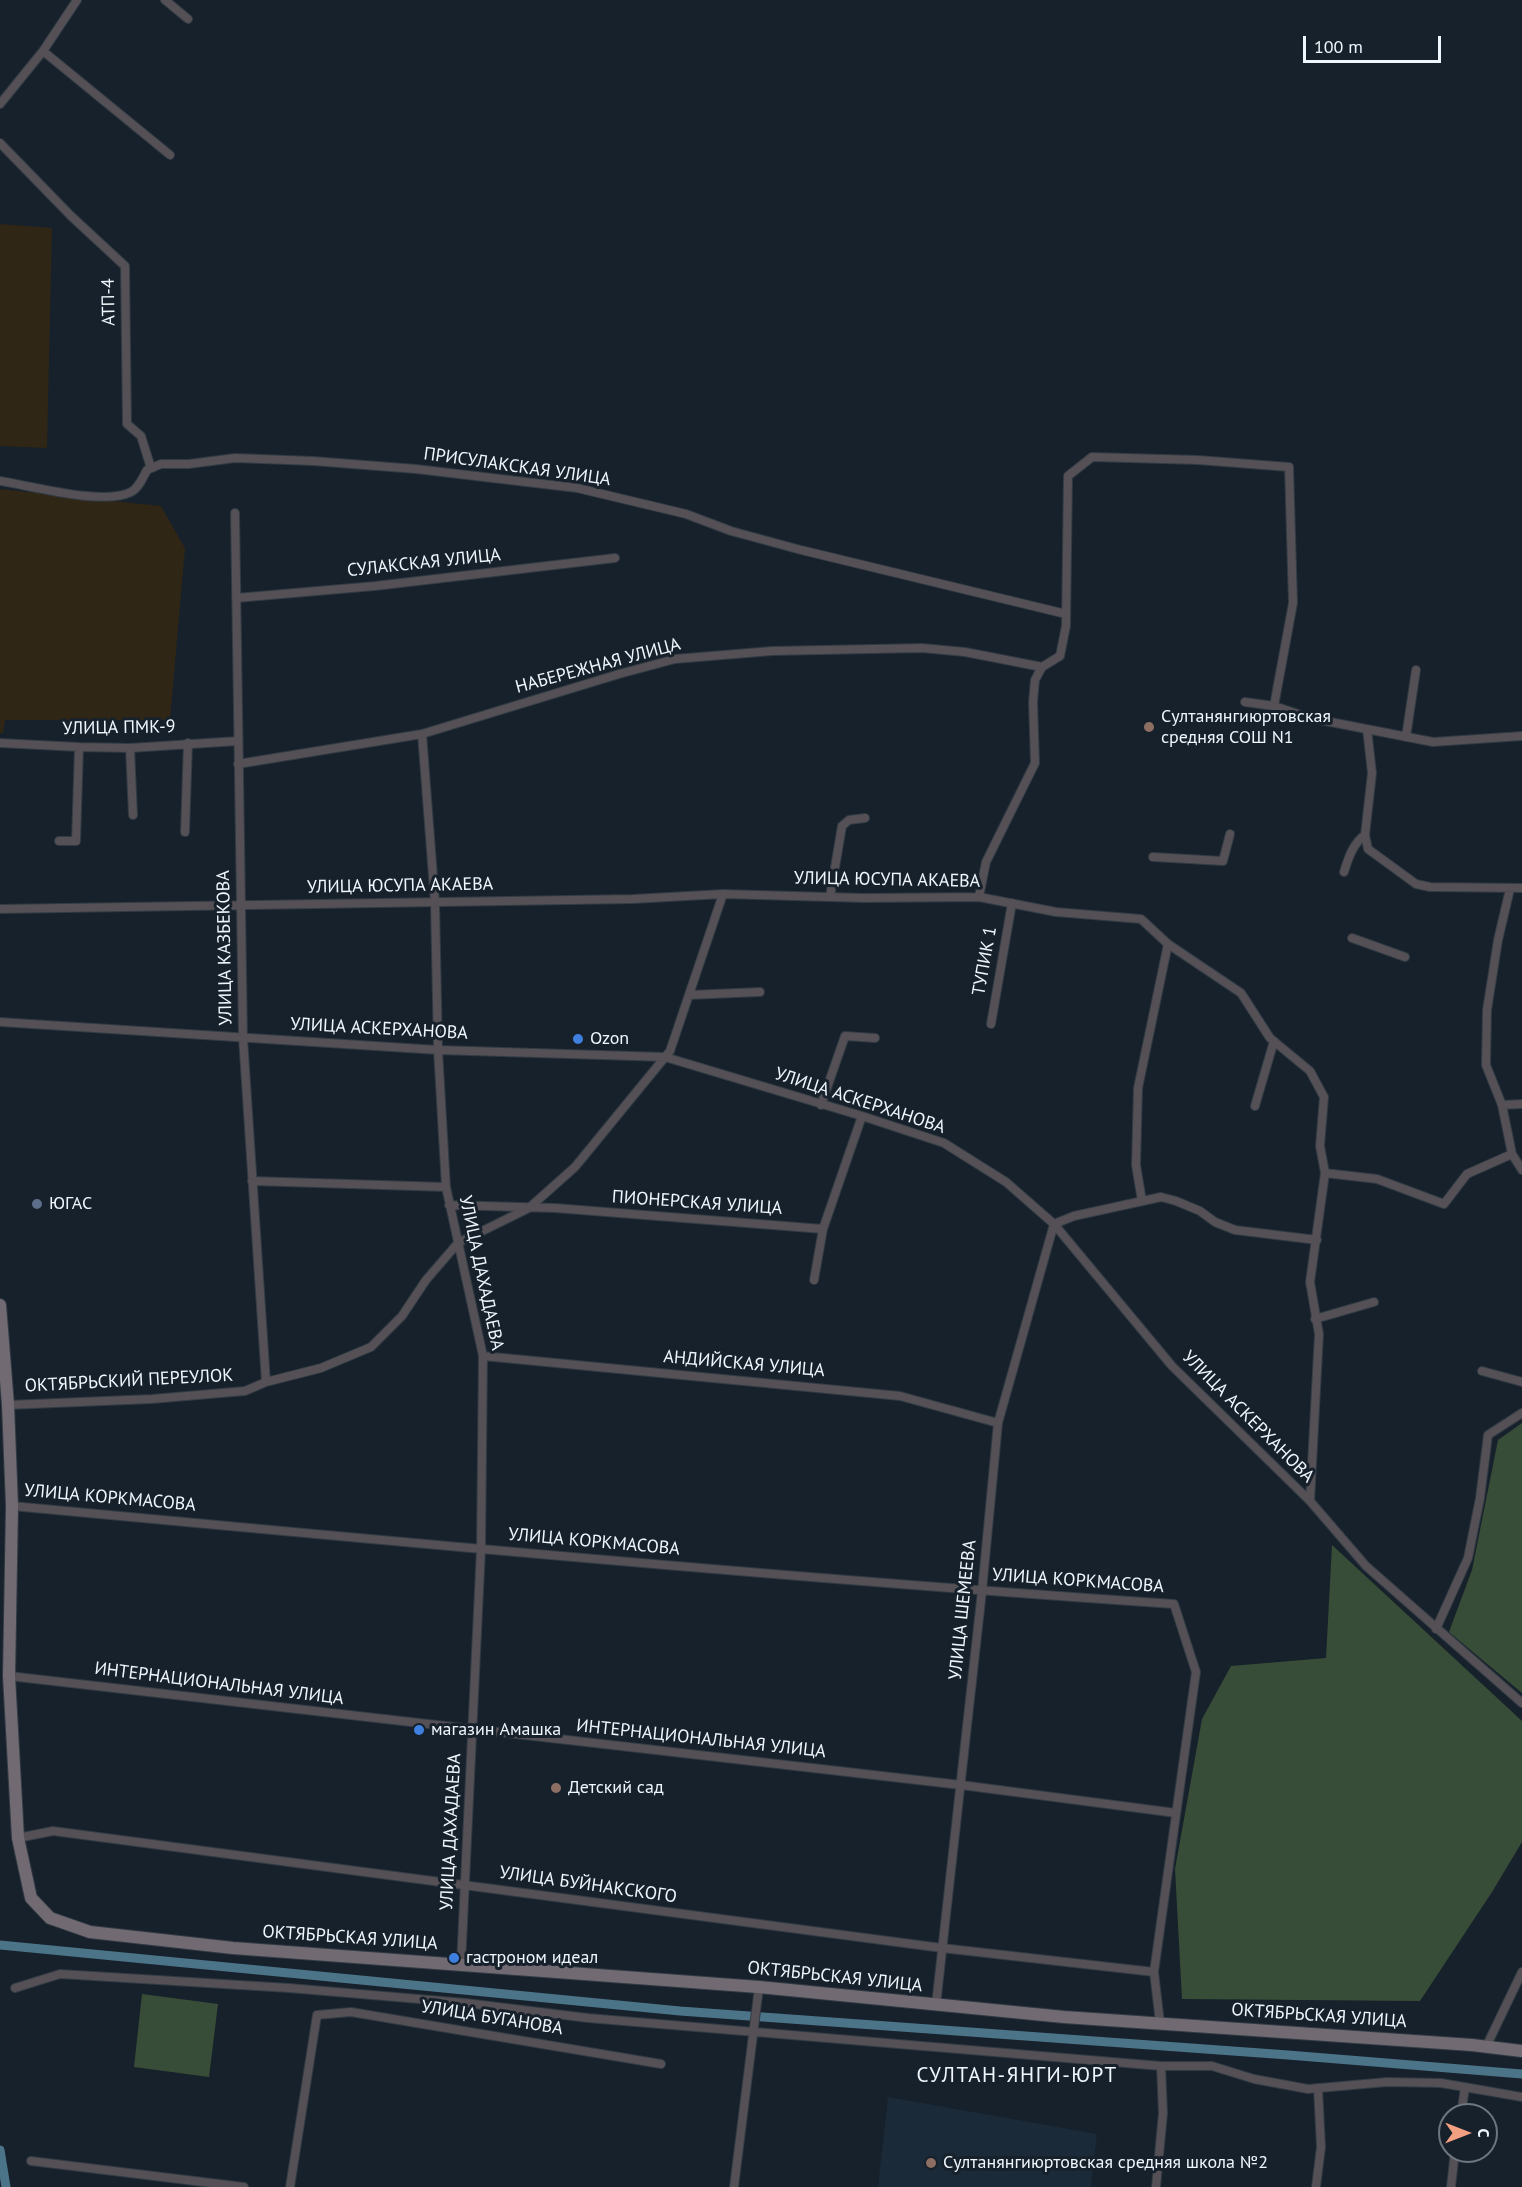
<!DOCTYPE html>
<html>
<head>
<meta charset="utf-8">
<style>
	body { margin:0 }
	#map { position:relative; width:1522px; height:2187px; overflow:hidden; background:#17212b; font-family:"PT Sans",sans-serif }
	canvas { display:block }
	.north { position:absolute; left:1438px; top:2103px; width:60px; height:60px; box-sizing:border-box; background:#17212b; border:2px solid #6d767f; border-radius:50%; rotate:90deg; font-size:16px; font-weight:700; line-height:24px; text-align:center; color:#eff6fd }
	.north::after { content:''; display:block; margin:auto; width:21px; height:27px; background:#f39f82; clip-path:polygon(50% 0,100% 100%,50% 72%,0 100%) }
	.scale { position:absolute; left:1303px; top:36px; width:138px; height:27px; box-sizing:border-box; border:3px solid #eff6fd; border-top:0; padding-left:8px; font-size:18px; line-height:21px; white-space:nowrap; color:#eff6fd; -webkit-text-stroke:4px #17212b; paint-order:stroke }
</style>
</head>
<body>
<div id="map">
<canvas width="1522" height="2187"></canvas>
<div class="north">С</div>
<div class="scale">100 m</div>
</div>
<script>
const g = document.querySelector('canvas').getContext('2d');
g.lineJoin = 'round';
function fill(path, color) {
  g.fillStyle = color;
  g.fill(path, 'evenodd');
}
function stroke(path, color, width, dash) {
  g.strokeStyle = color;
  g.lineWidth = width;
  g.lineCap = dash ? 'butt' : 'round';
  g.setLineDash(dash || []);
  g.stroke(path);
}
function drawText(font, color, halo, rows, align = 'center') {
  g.font = font + ' "PT Sans",sans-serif';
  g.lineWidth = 6;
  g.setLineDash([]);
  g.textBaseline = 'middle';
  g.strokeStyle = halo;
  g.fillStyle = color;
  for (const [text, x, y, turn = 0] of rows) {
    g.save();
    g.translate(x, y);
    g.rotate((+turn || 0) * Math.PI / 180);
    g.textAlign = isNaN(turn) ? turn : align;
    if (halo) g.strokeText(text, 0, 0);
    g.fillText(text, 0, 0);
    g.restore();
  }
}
const built = new Path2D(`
	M888 2097 1097 2134 1091 2187H878Z`);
const industrial = new Path2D(`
	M0 224 52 228 47 448 0 446Z
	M0 489 161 506 185 548 170 720H5L3 733H0Z`);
const green = new Path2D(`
	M1522 1423V1693L1449 1632 1472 1570 1498 1440Z
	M1332 1545 1522 1721V1842L1492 1892 1420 2001 1182 1999 1175 1869 1202 1719 1231 1666 1326 1658Z
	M142 1994 218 2004 209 2077 134 2067Z`);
const canal = new Path2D(`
	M0 1945 680 2011 1288 2055 1522 2074
	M0 2150 6 2187`);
const street = new Path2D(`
	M165 0 188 19
	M43 51 170 155
	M0 104 43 51 77 0
	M0 143 71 216 125 266 127 424 141 436 151 468
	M0 481C32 486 103 506 131 492 139 488 143 477 147 470L161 464H189L235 458 313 461 416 469 577 488 686 514 731 531 801 550 1066 614
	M235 513 243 1038 266 1382
	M236 598 375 586 615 558
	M1245 702 1274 706 1310 718 1433 742 1522 736
	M1367 729 1372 773 1365 835 1368 849 1416 884 1430 887 1522 888
	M422 734 435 902 438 1050 446 1187 483 1356 481 1549 461 1964
	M1406 737 1416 670
	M0 743 79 747 130 748 238 741
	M130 748 133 815
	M238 764 422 734 619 674 675 659 772 651 922 648 965 652 1042 667
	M185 832 188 743
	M59 841H76L79 747
	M1153 857 1223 861 1230 834
	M1344 872C1348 859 1353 843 1365 835
	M1510 889 1498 940 1487 1010 1486 1065 1502 1105 1512 1154 1522 1170
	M830 897 842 826 849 820 865 818
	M979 897 986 862 1035 763 1033 702 1035 680 1042 667 1060 656 1066 626 1068 476 1092 457 1198 460 1289 467 1293 603 1274 706
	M0 909 633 899 723 894 864 898 979 897 1056 912 1141 919 1168 944 1241 993 1270 1038 1310 1071 1324 1097 1320 1146 1325 1173 1310 1282 1319 1334 1310 1501
	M1352 938 1405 957
	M689 995 760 992
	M0 1022 438 1050 665 1057 862 1116 944 1143 1006 1182 1054 1224 1172 1366 1310 1501 1366 1566 1522 1703
	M991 1024 1012 903
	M821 1105 845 1036 875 1038
	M1502 1105 1522 1104
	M1255 1106 1274 1041
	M1325 1173 1377 1179 1444 1204 1467 1174 1512 1154
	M252 1181 446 1187
	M1142 1201 1136 1165 1138 1088 1168 944
	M449 1205 555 1208 823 1229 862 1116
	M814 1280 823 1229
	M1315 1319 1374 1302
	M483 1356 900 1396 998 1423
	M1482 1371 1522 1382
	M8 1405 152 1399 245 1391 266 1382 321 1368 371 1347 402 1316 426 1280 458 1243 529 1208 575 1167 670 1051 723 894
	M12 1506C399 1542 786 1578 1174 1604L1196 1672 1154 1972 1160 2023
	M1436 1629 1468 1558 1480 1498 1488 1435 1522 1413
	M9 1676 961 1785 1176 1813
	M18 1838 53 1831 942 1948 1154 1972
	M15 1988 60 1974 289 1988 466 2003 588 2018 1161 2066H1212L1254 2079 1308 2089 1387 2082 1441 2083 1522 2097
	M936 2005 982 1591 998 1423 1054 1224 1074 1216 1161 1197 1176 1201 1200 1211 1215 1222 1235 1230 1317 1240
	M1486 2047 1522 1972
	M1461 2115 1465 2087
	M31 2161 244 2187
	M290 2187 317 2015 351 2012 661 2064
	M734 2187 759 1987
	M1156 2187 1163 2113 1161 2066
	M1316 2187 1321 2147 1318 2088
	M1451 2187 1455 2151`);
const secondary = new Path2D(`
	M0 1305 8 1405 12 1506 9 1676 18 1838 31 1898 50 1918 90 1932 233 1948 759 1987 1064 2017 1472 2045 1522 2051`);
const markers = [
	[1149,727,6,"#8d6e63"],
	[578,1039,6,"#3f7fe0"],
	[37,1204,6,"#5c6f8a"],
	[419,1730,6,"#3f7fe0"],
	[556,1788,6,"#8d6e63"],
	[454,1958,6,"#3f7fe0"],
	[931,2163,6,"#8d6e63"]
];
const streetNames = [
	["АТП-4",109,302,-91],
	["ПРИСУЛАКСКАЯ УЛИЦА",517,467,8],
	["СУЛАКСКАЯ УЛИЦА",424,563,-6],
	["НАБЕРЕЖНАЯ УЛИЦА",598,666,-15],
	["УЛИЦА ПМК-9",119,728,-1],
	["УЛИЦА ЮСУПА АКАЕВА",887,880,1],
	["УЛИЦА ЮСУПА АКАЕВА",400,886,-1],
	["УЛИЦА КАЗБЕКОВА",225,948,-91],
	["ТУПИК 1",985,961,-80],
	["УЛИЦА АСКЕРХАНОВА",379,1029,3],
	["УЛИЦА АСКЕРХАНОВА",860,1101,18],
	["ПИОНЕРСКАЯ УЛИЦА",697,1203,4],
	["УЛИЦА ДАХАДАЕВА",481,1273,78],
	["АНДИЙСКАЯ УЛИЦА",744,1364,5],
	["ОКТЯБРЬСКИЙ ПЕРЕУЛОК",129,1381,-3],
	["УЛИЦА АСКЕРХАНОВА",1248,1417,45],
	["УЛИЦА КОРКМАСОВА",110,1498,5],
	["УЛИЦА КОРКМАСОВА",594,1542,5],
	["УЛИЦА КОРКМАСОВА",1078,1581,4],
	["УЛИЦА ШЕМЕЕВА",963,1610,-84],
	["ИНТЕРНАЦИОНАЛЬНАЯ УЛИЦА",219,1684,7],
	["ИНТЕРНАЦИОНАЛЬНАЯ УЛИЦА",701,1739,6],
	["УЛИЦА ДАХАДАЕВА",451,1832,-87],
	["УЛИЦА БУЙНАКСКОГО",588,1885,8],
	["ОКТЯБРЬСКАЯ УЛИЦА",350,1938,4],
	["ОКТЯБРЬСКАЯ УЛИЦА",835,1977,6],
	["ОКТЯБРЬСКАЯ УЛИЦА",1319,2016,4],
	["УЛИЦА БУГАНОВА",492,2018,9]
];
const poiNames = [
	["Султанянгиюртовская",1161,717],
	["средняя СОШ N1",1161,738],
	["Ozon",590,1039],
	["ЮГАС",49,1204],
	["магазин Амашка",431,1730],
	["Детский сад",568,1788],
	["гастроном идеал",466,1958],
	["Султанянгиюртовская средняя школа №2",943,2163]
];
const quarterNames = [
	["СУЛТАН-ЯНГИ-ЮРТ",1017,2076]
];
fill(built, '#1a2a38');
fill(industrial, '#2f2616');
fill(green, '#384d37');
stroke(canal, '#4c7489', 9);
stroke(street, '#313b44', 10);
stroke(secondary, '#313b44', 14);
stroke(street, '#545055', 8);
stroke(secondary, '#726a73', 12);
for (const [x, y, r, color] of markers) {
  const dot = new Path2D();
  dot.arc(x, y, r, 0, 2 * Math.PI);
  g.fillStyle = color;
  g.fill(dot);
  stroke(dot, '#17212b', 2);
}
drawText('18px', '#eff6fd', '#17212b', streetNames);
drawText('18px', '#eff6fd', '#17212b', poiNames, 'left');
g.letterSpacing = '1.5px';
drawText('21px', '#eff6fd', '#17212b', quarterNames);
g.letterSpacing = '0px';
</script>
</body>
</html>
